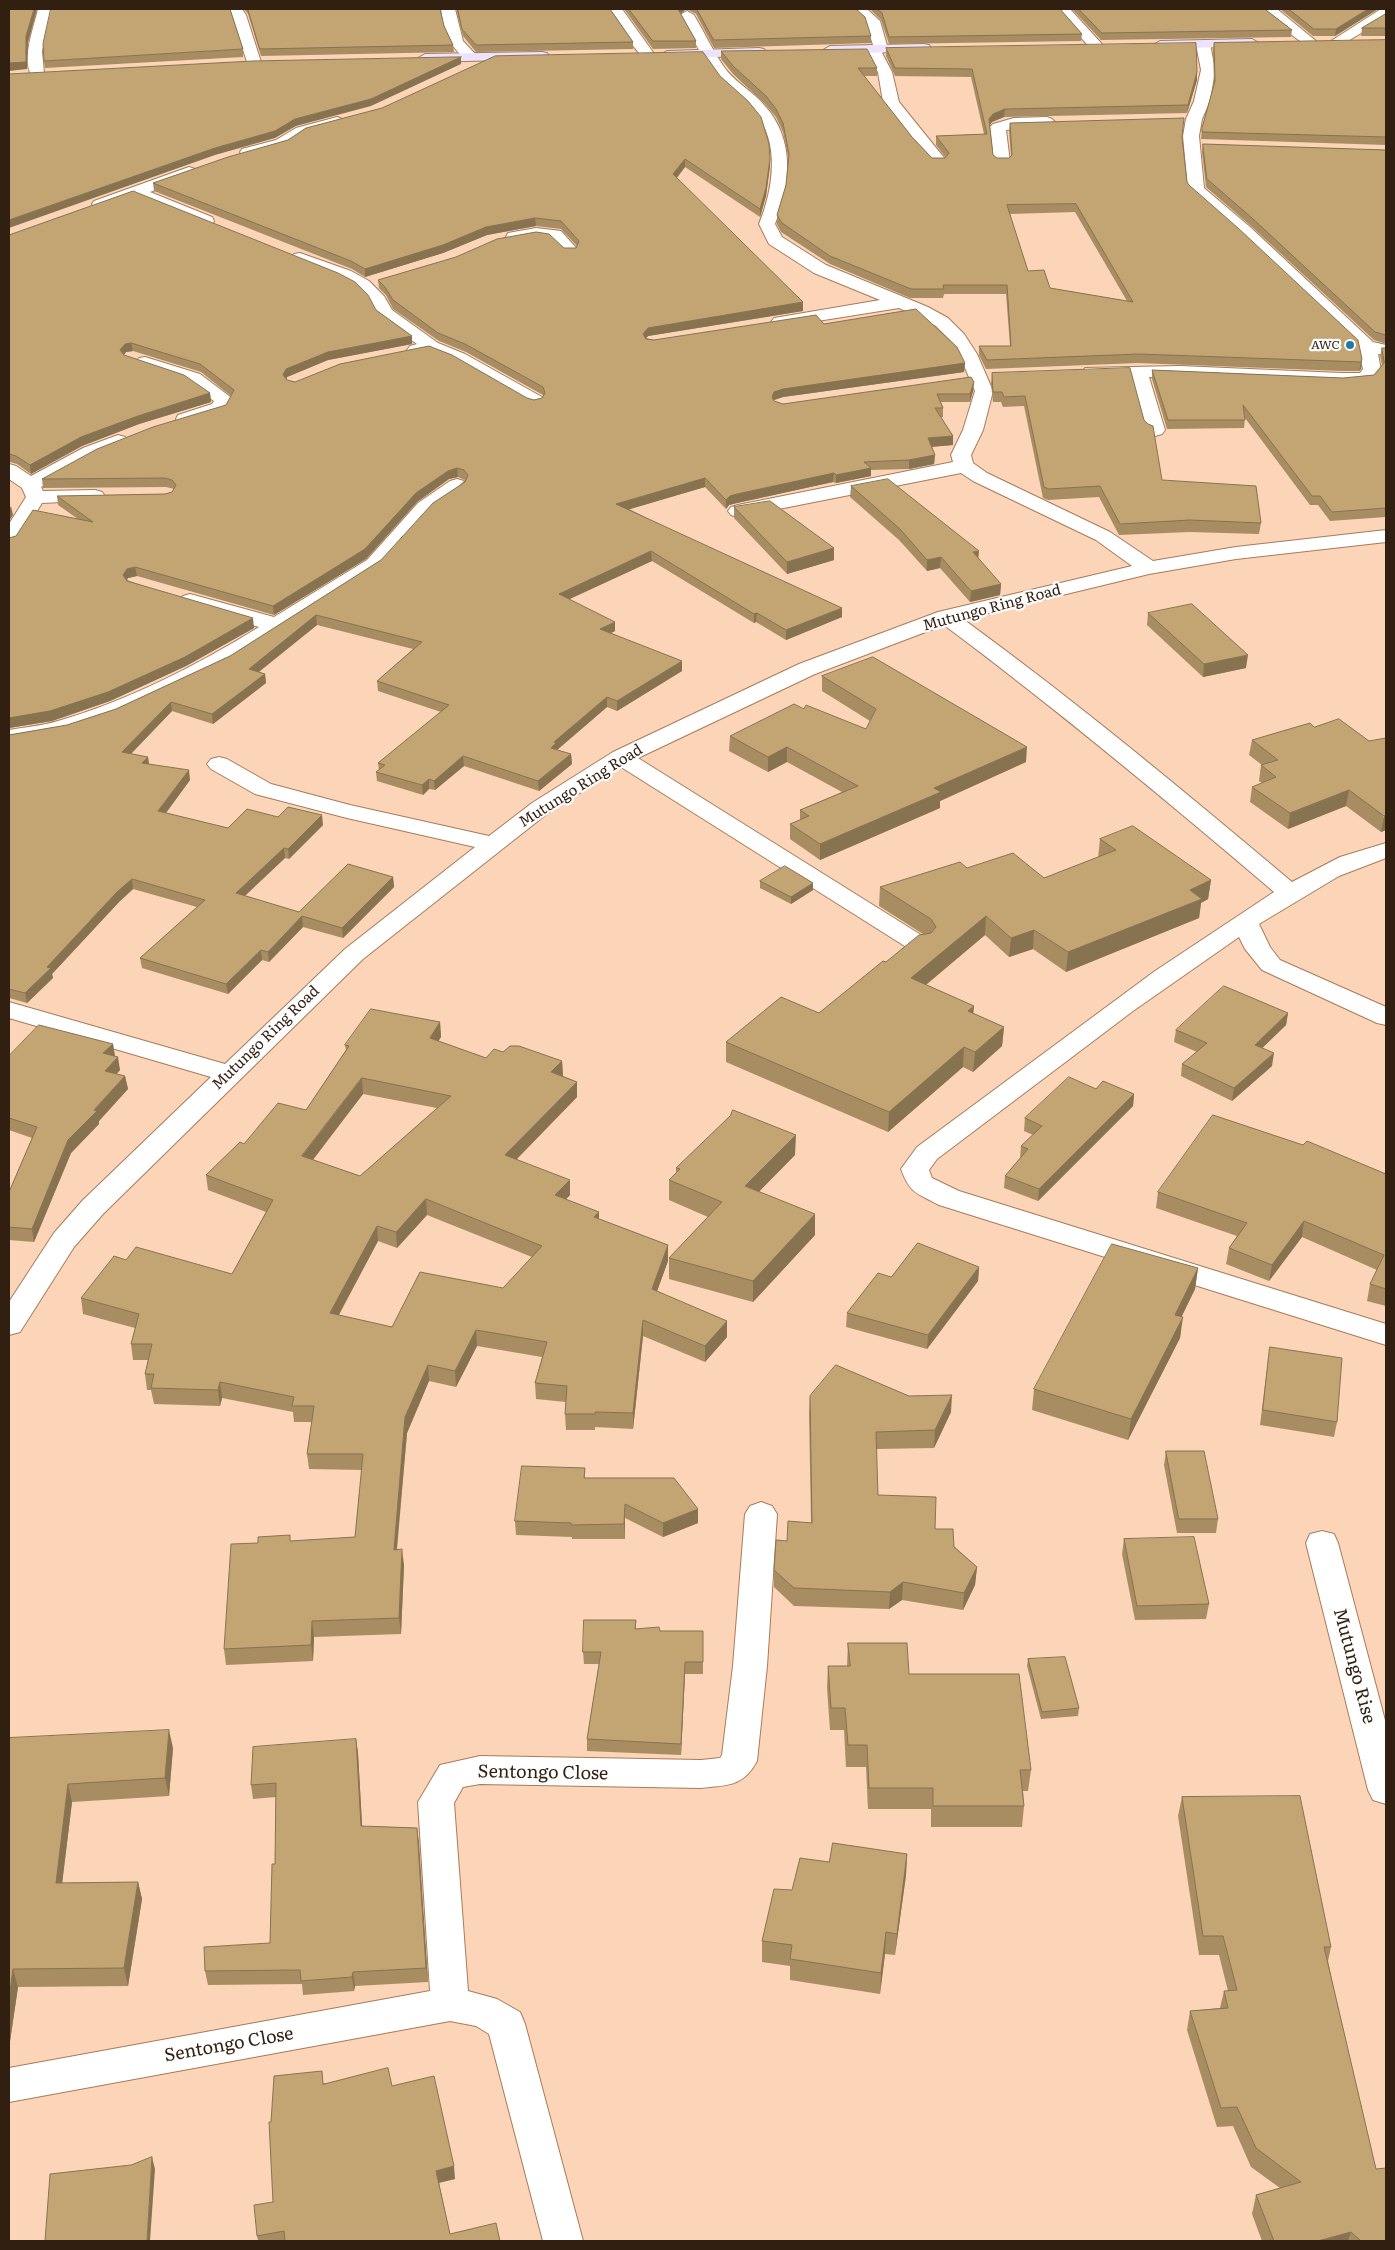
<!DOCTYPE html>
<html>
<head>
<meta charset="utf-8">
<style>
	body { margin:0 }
	#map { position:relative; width:1395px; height:2250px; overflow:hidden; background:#fcd4b7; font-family:Literata,serif }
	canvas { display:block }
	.frame { position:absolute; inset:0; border:10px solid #311f11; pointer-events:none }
</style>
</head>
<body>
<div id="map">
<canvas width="1395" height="2250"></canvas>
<div class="frame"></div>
</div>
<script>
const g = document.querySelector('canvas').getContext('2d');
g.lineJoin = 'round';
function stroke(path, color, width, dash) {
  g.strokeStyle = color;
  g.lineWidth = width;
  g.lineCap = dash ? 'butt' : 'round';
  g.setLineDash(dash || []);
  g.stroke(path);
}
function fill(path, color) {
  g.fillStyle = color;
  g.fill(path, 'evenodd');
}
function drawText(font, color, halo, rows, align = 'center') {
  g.font = font + ' Literata,serif';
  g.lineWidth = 4.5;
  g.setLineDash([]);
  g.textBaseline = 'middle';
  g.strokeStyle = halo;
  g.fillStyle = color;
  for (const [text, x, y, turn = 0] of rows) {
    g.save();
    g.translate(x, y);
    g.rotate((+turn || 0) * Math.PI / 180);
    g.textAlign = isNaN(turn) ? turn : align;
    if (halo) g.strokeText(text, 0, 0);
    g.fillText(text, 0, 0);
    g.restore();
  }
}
const minor = new Path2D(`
	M38 9H52L42 51 44 73 42 76H32C21 60 34 27 38 9Z
	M228 9H242L246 15 261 62 259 65H249L247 62 232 15Z
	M441 9H455L463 41 478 57 476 60H466C449 45 444 31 441 9Z
	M608 9H622L655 55 653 58H643L626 37Z
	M852 9H867L880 21 888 49 882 53 892 72 899 102 945 159 947 162 945 165H933L902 129 883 102 878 72 864 49 866 46 873 45 866 23Z
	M1056 9H1070L1101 43 1103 46 1101 49H1091Z
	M1263 9H1277L1316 41 1309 45 1304 44 1266 16Z
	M1381 9H1386V18L1343 44 1338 45 1331 41Z
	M687 11 694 15C705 33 714 54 727 71 738 84 753 92 764 105 795 138 791 185 775 224L782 237 826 265 928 307 948 318 964 334 977 354 993 391 983 430 971 455 973 463 987 473 1110 532 1153 561 1236 547 1386 530V542L1236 559 1149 574 963 619C1077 702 1184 791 1292 882L1340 857 1386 843V858L1339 876 1259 924 1270 947 1280 960 1386 1007V1025L1377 1023 1262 970 1245 949 1239 937 1133 1011 937 1159 929 1170 932 1178 959 1191 1386 1324V1345L939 1205C917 1193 910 1194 901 1169L917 1147 1155 971 1274 892C1166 800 1058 710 944 625L815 674 638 758 929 940 933 945 929 950 920 953 911 950 621 767 548 813 363 959 103 1214 74 1247 20 1332 9 1335V1302L54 1233 83 1200 211 1077 9 1018V1002L225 1064 345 949 475 847 347 818 255 794 211 769 207 764 211 759 219 757 227 759 271 784 350 805 489 836 532 803 613 752 799 664 938 612 1132 566 1096 540 973 481 961 473 738 517 731 515 728 511 731 507 738 505 953 462 951 455 963 430 975 391 959 354 951 341 936 326 899 308 780 327 774 326 771 322 774 318 780 317 880 300 814 273 769 244 759 224C773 190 781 142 754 111 743 99 727 91 717 78 702 58 692 36 680 15Z
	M1203 40 1210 44 1215 70 1210 101 1202 119 1199 136 1204 188 1250 227 1373 342 1386 345V355L1378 354 1381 370 1372 382 1365 384 1149 377 1165 430 1162 434 1155 436 1148 434 1145 430 1130 377 1085 376 1083 372 1085 368 1180 366 1341 373H1360L1363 369 1358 348 1188 190 1183 136 1186 119 1194 101 1201 70 1196 44Z
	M337 117 342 119 345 122 342 125 306 134 288 146 248 157 242 155 240 152 242 149 276 140 296 128Z
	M1047 117 1052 119 1055 122 1052 125 1006 130 1010 162 1008 165H996L994 162 990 127 993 124 1014 118Z
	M189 167 195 169 197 172 195 175 150 192 212 217 214 221 212 225H200L135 197 100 209 94 207 92 204 94 201Z
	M536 228 561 231 578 250 576 254C561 257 561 244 549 239 536 234 521 244 508 241L506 237 508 233Z
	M300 253 351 271 369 281 384 296 392 310 438 343 465 354 542 397 544 401 542 405 535 407 528 405C501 389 462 362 432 354 425 352 417 356 410 354L407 350 410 346 417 344 378 317 370 302 357 289 339 279 294 262 291 258 294 254Z
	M145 357 200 374 233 399 226 412 185 425 178 423 176 419 178 415 212 404 214 401 186 382 139 366 136 362 139 358Z
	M118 435 125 437 128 441 125 445 97 456 41 487 43 491 95 490 102 492 105 496 102 500 42 503 16 544 9 546V524L26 497 22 488 9 479V464L16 466 31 476 83 448Z
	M457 479 464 481 467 485 464 489 432 511 381 568 230 664 117 717 68 733 9 744V730C25 727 42 726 58 721 127 701 198 665 259 627L183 604 179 600 183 596 190 594 274 617 367 560 418 503 450 481Z
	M761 1502 772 1506 777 1514 767 1666 757 1761C743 1787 727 1785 701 1788L480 1784 463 1787 454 1803 468 1991 497 1999 520 2012 525 2024 583 2241H543L489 2034 476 2026 450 2021 9 2102V2068L430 1991 418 1802 440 1765 480 1756 701 1760 720 1758 722 1755 733 1666 745 1514 750 1506Z
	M1322 1531 1334 1534 1338 1543 1386 1724V1804L1373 1800 1368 1790 1306 1543 1310 1534Z`);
const secondary = new Path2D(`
	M1252 39 1259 43 1257 46 1160 49 1153 45 1160 41Z
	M924 44 929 45 931 48 929 51 830 54 823 50 830 46Z
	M759 48 764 49 766 52 764 55 667 59 660 55 667 51Z
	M542 52 547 53 549 56 547 59 425 62 418 58 425 54Z`);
const wall = new Path2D(`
	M244 9H440L444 26 453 45 454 52 261 56 248 14Z
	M456 9H610L633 42V49L476 52 463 36Z
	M624 9H856L871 36V43L714 48 696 14 686 9 681 14 696 41V48L653 49Z
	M870 9H1060L1082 34 1081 41 889 44 881 20Z
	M1072 9H1265L1266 10 1292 30 1291 37 1101 40Z
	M1280 9H1378L1335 36H1313Z
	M1386 14V36H1361L1362 28Z
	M1386 40V145L1201 139 1202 128 1214 84 1213 50 1214 43Z
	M886 48 1197 72V80L1187 113 1004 117 992 122 989 126 993 155 997 158H1009L1011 156 1009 131 1010 123 1182 137 1187 182 1189 185 1362 359 1361 369 1359 371H1342L1138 363 986 369 979 355V346H1010L1006 294H944L943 298H910L830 264 781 232 777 224V215L786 185 789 160 783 132 776 117 765 104 733 74 721 59V51L877 68V76H864L912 137 932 158H946L936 145V136L984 134 971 77 895 76 886 56ZM1075 212 1127 301 1050 288 1028 271 1009 214Z
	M243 49V57L45 68 44 61Z
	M306 128 770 166 766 196 760 217 685 167 677 178 803 311 648 336 646 338 654 340 824 324 965 363 964 372 783 397 774 400V401L783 404 974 382 973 391 970 402H941L943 408V417H941L953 436V445L932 447 935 455 934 464 909 469 871 470V476L836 483 833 482 737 503 729 505 726 509 705 487 629 509 842 617 786 640 756 622 754 623 652 561 569 599 615 631 611 633 682 671 617 711 607 707 557 750 571 754 572 764 539 791 464 766 435 790 429 789 423 795 377 781 376 772 379 770 378 763 441 712 378 691 377 681 413 649 317 625 259 672 265 674 266 683 213 724 172 711 131 754 148 757 149 764 190 780 166 813 228 828 278 817 323 825 289 859 285 858 245 896 299 912 393 877 394 887 343 938 303 927 269 962 262 960 228 994 142 968 140 958 197 907 133 889 119 902 52 974 53 978 27 1003 9 998V735L67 725 116 709 230 656 381 560 465 480 458 477 449 479 417 502 366 559 274 615 137 576 128 578 127 580 254 628 186 666 110 701 52 721 9 728V538L78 519 58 505 57 496 165 494 172 492 174 489 166 487 43 488 42 479 226 405 231 396 201 372 133 351 126 352 124 355 210 393 211 402 139 424 82 446 31 474 17 464 10 462 9 464V235L376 310 412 336V344L328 360 287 377V380L295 382 527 398 534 400 542 398 543 396V395L466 352 439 341 393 309 386 295 379 288 378 280 564 248H576L577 246 561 229 536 226 487 235 443 253 365 277 352 269 154 191 153 183 288 140Z
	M1203 144 1386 150V344L1374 340 1251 226 1206 187 1202 152Z
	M1382 348H1386V517L1330 521 1318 505H1310L1245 418 1244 428 1167 429 1152 379V370L1343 378 1374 375 1382 365 1380 356Z
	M992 373 1162 480 1261 523 1259 534 1189 532 1119 535 1099 497 1048 500 1043 498 1024 406 1003 407 1001 402H993L991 384Z
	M851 486 978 558 1001 584 1000 595 970 602 940 568 927 571 899 540 850 497Z
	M734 507 834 548V560L787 574 734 518Z
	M1148 613 1246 668 1203 677 1147 625Z
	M822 676 1026 762 940 801V808L820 860 790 839V824L800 820V810L842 792 787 762 768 772 729 751 730 736 804 709 866 729 870 721 822 691Z
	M1314 727 1369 741 1386 830 1381 832 1346 806 1288 829 1250 802 1252 787 1262 783 1259 781 1261 765H1262L1249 755 1252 740Z
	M1100 839 1211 880 1208 899 1201 903 1199 918 1066 972 1033 949 1009 957 985 935 926 985 974 1006 973 1013 1004 1027 1002 1046 973 1072 963 1067 888 1132 726 1062V1042L819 1013 923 934 879 906 880 887 967 868 1044 878 1098 858Z
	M760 881 813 890 791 904 760 888Z
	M1288 1013 1286 1025 1262 1048 1272 1066 1232 1101 1181 1076 1182 1064 1197 1052 1174 1042 1176 1030Z
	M440 1022 441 1037 438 1041 486 1058 503 1052 562 1061 563 1076 577 1082V1097L517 1159 570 1195 566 1199 599 1219 668 1245V1261L657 1291 727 1337 705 1362 643 1336 633 1429 595 1427V1430H566L565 1414 566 1402 536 1399 535 1383 542 1357 477 1346 456 1387 429 1381 407 1433 397 1550 404 1565 401 1634 314 1637 313 1661 226 1665 224 1649 291 1541 355 1537 362 1470 309 1469 307 1454 312 1422H294L293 1412 222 1398 220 1406 154 1404 151 1390H147L145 1374 148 1360H133L131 1344 135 1328 83 1314 81 1298 126 1260 232 1274 266 1212 208 1190 206 1175 244 1144 306 1110 346 1050 345 1045ZM363 1094 437 1108 360 1176 313 1160ZM427 1215 532 1257 503 1288 392 1327 339 1315 378 1241 397 1248Z
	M113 1044 115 1056 120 1070 116 1074 125 1076 128 1089 99 1121V1124L71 1153 34 1242 9 1240V1192L32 1138 9 1130V1056Z
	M1096 1089 1134 1094 1133 1106 1038 1201 1004 1188 1005 1176 1020 1158 1021 1146 1033 1135 1024 1131 1025 1118Z
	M795 1155 759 1191 815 1235 753 1302 669 1279V1258L708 1217 669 1200V1180L676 1173V1168Z
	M1386 1174V1306L1367 1301 1370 1284 1377 1270 1302 1237 1269 1281 1226 1264 1229 1248 1237 1236 1156 1208 1158 1192Z
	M979 1267 978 1281 927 1349 846 1327 847 1313 891 1277Z
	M1198 1268 1195 1289 1182 1316 1180 1338 1128 1440 1032 1410 1034 1389Z
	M1270 1347 1337 1422 1334 1437 1260 1425 1268 1361Z
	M810 1396H909L951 1412 934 1448 876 1449 878 1495 935 1529 977 1567 975 1585 963 1610 902 1600 889 1609 794 1606 774 1587V1570L787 1541 811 1522 809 1413Z
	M1166 1451 1218 1519 1216 1533H1177L1164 1465Z
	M585 1468V1478L698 1523 663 1537 625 1518V1539H572V1537L516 1535 515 1521Z
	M1124 1539 1209 1604 1206 1619 1135 1620 1122 1554Z
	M636 1620V1629L660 1631H703V1674H685L681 1755 587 1751V1739L599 1664H584L583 1652Z
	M848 1643 909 1674 1031 1770 1028 1791H1023L1024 1806 1022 1827H931V1809H868L866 1767H846L844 1730H830L827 1688 828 1666H847Z
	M1028 1659 1079 1708 1078 1716 1041 1719 1027 1666Z
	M9 1738 173 1748 169 1796 72 1802 62 1883 138 1882 142 1899 128 1986 18 1987 9 2048Z
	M356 1739 358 1753 362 1826 417 1828 428 1982 355 1986 354 1991 303 1995 302 1984 208 1985 205 1971 270 1943 275 1864 276 1797 253 1799 251 1785Z
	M1182 1797 1331 1947 1328 1961 1386 2241H1262L1252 2214 1256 2195 1280 2188 1251 2167 1233 2126 1217 2127 1187 2030 1190 2011 1220 2008 1224 1991H1228L1219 1955H1199L1178 1816Z
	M907 1854 906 1875 895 1955 885 1954 880 1994 790 1980V1966L762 1962V1941L792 1890 829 1862Z
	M324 2083 392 2086 455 2179 439 2183 450 2234 500 2241H258L257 2236 273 2202 271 2122Z`);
const shadedWall = new Path2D(`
	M34 9H37L28 43 27 69 9 71V63L26 36Z
	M678 9H686L678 16Z
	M1368 9H1378L1335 36 1336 29Z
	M461 57V64L371 106 296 126 275 138 215 155 9 228V220L295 119Z
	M1197 72V80L1187 113 1188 105Z
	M1005 109 1004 117 992 122 988 127 989 119 993 114Z
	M685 159V167L673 182V174Z
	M770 159V166L766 196 760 217V209Z
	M535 218 536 226 487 235 443 253 365 277V269L486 227Z
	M803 302V311L648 336 643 342V334L648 328Z
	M412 336V344L328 360 287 377 284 384 283 375 286 369 328 352Z
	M131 343 133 351 126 352 121 358 120 350 125 344Z
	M1362 359 1361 369 1359 371 1361 362Z
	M965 363 964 372 783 397 774 400 772 397 774 392 783 389Z
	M974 382 973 391 970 402V394Z
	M210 393 211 402 139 424 82 446 31 474 30 465 81 437 138 416Z
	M953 436V445L928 447V438Z
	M935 455 934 464 909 469V460Z
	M457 468 458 477 449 479 417 502 366 559 274 615 273 606 416 493 448 471Z
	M871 468V476L836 483V475Z
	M834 473 833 482 737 503 729 505 726 509V500L730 496Z
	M705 478V487L617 513 616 504Z
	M11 506 13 515 9 521V510Z
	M834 548V560L787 574V562Z
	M651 551 652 561 559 604V594Z
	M979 551 978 562 973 552Z
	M941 557 940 568 927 571V560Z
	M135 567 137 576 128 578 124 584 123 575 127 569Z
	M1001 584 1000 595 970 602 971 591Z
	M842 608V617L786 640V630Z
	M757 613 756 622 754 623V614Z
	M316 615 317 625 251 678 249 669Z
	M253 618 254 628 186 666 110 701 52 721 9 728V718Z
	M615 622V631L600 638V629Z
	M1248 655 1246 668 1203 677 1204 664Z
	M682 661V671L617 711V701Z
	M265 674 266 683 213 724 212 714Z
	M607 697V707L557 750 551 748 554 742Z
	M171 702 172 711 123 762 122 752Z
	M787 747V762L768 772V757Z
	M1027 747 1026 762 940 801V808L820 860V844L934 788Z
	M571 754 572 764 539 791 538 781Z
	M463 756 464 766 435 790 434 781Z
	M148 757 149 767 142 763Z
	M189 770 190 780 160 821 158 811Z
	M429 779V789L423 795 422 785Z
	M1349 790 1346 806 1288 829 1290 813Z
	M322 815 323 825 289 859 288 849Z
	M1386 815V830L1381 832 1384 816Z
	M284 848 285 858 237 903 236 893Z
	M393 877 394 887 343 938 342 928Z
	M132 879 133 889 119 902 52 974 53 978 27 1003 25 993 47 967 117 892Z
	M1211 880 1208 899 1201 903 1199 918 1066 972 1068 952 1190 890Z
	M813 883V890L791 904V897Z
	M302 916 303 927 269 962 268 952Z
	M986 916 985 935 910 998 911 978Z
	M1034 930 1033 949 1009 957 1011 938Z
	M261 950 262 960 228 994 226 984Z
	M974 1006 972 1025 968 1011Z
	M1288 1013 1286 1025 1253 1057 1255 1045Z
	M440 1022 441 1037 431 1053 430 1038Z
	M1004 1027 1002 1046 973 1072 975 1052Z
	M113 1044 115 1057 103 1053Z
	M964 1047 963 1067 888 1132 889 1112Z
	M1274 1053 1272 1066 1232 1101 1234 1088Z
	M118 1057 120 1070 108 1084 105 1071Z
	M562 1061 563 1077 551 1072Z
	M125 1076 128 1089 99 1121V1124L71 1153 34 1242 32 1229 68 1140Z
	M362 1078 363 1094 304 1171 302 1156Z
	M577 1082V1097L506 1170 505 1155Z
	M1134 1094 1133 1106 1038 1201 1039 1189Z
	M796 1135 795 1155 745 1206V1186Z
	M570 1180V1195L555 1210V1195Z
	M426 1199 427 1215 397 1248 396 1232Z
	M599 1212V1227L594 1217Z
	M815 1214V1235L753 1302V1281Z
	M1304 1221 1302 1237 1269 1281 1272 1265Z
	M377 1226 378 1241 331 1329 330 1313Z
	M668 1245V1261L652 1305V1289Z
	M979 1267 978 1281 927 1349 928 1335Z
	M1198 1268 1195 1289 1172 1336 1175 1315Z
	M1183 1317 1180 1338 1128 1440 1131 1419Z
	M643 1320V1336L633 1429V1413Z
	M727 1321V1337L705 1362V1346Z
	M476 1330 477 1346 456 1387 455 1371Z
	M428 1365 429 1381 407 1433 395 1566 394 1550 405 1417Z
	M220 1382 222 1398 220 1406 218 1390Z
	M952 1395 951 1412 934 1448 935 1430Z
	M625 1504V1539L624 1524Z
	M698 1509V1523L663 1537V1523Z
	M402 1549 404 1565 401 1634 399 1618Z
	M977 1567 975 1585 963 1610 964 1593Z
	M903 1582 902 1600 889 1609 890 1592Z
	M312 1621 314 1637 313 1661 311 1645Z
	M685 1662V1674L681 1755V1744Z
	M169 1730 173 1748 169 1796 165 1778Z
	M356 1739 358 1753 363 1840 361 1826Z
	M68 1784 72 1802 60 1901 56 1883Z
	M417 1828 419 1842 428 1982 426 1968Z
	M907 1854 906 1875 895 1955 897 1934Z
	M138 1882 142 1899 128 1986 124 1968Z
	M886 1932 885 1954 880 1994 881 1973Z
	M13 1969 18 1987 9 2048V1999Z
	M353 1972 355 1986 354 1991 352 1977Z
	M152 2157 155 2169 150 2241H147Z
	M454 2166 455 2179 437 2183 436 2171Z
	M1351 2232 1348 2241H1318Z`);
const building = new Path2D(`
	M9 9H34L26 36V62L9 63Z
	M51 9H230L243 49 44 61 43 44Z
	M248 9H440L444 26 453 45 260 49Z
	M458 9H610L633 42 476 45 462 29Z
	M629 9H678L696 41H653Z
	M697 9H856L865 17 871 36 714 40Z
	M877 9H1060L1082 34 889 37 882 13Z
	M1079 9H1265L1266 10 1292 30 1102 33Z
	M1289 9H1368L1336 29H1314Z
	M1386 14V28H1362Z
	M1386 40V137L1202 132V128L1215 81 1214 43Z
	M1196 43 1197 72 1188 105 1005 109 993 114 989 119 993 155 997 158H1009L1012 155 1010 123 1184 118 1182 137 1187 182 1189 185 1238 228 1358 340 1362 359 1361 362 1139 354 987 360 979 346H1011L1007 285H943L944 289H911L830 256 782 223 777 215 786 185 789 154 783 123 776 109 766 96 733 66 721 51 867 49 877 68H858L912 137 932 158H945L949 153 936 136 987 134 972 69 895 68 886 48ZM1076 204 1133 302 1050 288 1044 270 1028 271 1007 205Z
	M703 52 720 76 748 101 761 117 769 144 770 159 766 188 760 209 685 159 673 174 803 302 648 328 643 334 646 339 654 340 816 315 824 324 916 309 957 347 965 363 783 389 774 392 772 397 774 401 783 404 971 377 974 382 970 394H937L943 408H935L953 436 928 438 935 455 909 460 864 462 871 468 836 475 834 473 737 494 730 496 726 500 705 478 616 504 842 608 786 630 757 613 754 614 651 551 559 594 615 622 600 629 682 661 617 701 607 697 554 742 556 743 551 748 571 754 538 781 463 756 434 781 429 779 422 785 376 772 385 765 378 763 449 705 377 681 422 642 316 615 249 669 265 674 212 714 171 702 122 752 148 757 142 763 189 770 158 811 228 828 247 809 278 817 288 807 322 815 288 849 284 848 236 893 299 912 348 864 393 877 342 928 302 916 268 952 261 950 226 984 140 958 205 900 132 879 117 892 47 967 51 968 25 993 9 989V735L67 725 116 709 230 656 381 560 433 503 465 482 468 475 464 470 457 468 448 471 416 493 365 549 273 606 135 567 127 569 123 575 127 581 253 618 185 657 108 692 50 711 9 718V538L16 536 33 510 93 522 57 496 165 494 172 492 176 485 172 480 165 478 42 479 97 449 153 427 226 405 234 390 200 364 131 343 125 344 120 350 124 355 184 375 210 393 138 416 81 437 30 465 16 456 9 454V235L133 191 338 273 355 282 368 295 376 310 412 336 328 352 286 369 283 375 287 380 295 382 340 364 429 346 452 355 527 398 534 400 542 398 545 393 543 387 465 344 438 333 393 300 385 287 378 280 456 257 497 239 536 232 549 234 564 248H576L579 241 561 221 535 218 486 227 443 245 365 269 351 261 153 183 228 157 288 140 306 128 382 108 495 56Z
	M461 57 371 99 295 119 275 131 215 148 9 220V74L253 61Z
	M1203 144 1386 150V335L1375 332 1252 218 1207 179Z
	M1382 348H1386V508L1332 512 1320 496H1312L1243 405 1245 420H1168L1152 370 1343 378 1374 375 1384 363Z
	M1130 368 1144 420 1148 424 1153 426 1162 480 1256 486 1261 523 1190 520 1120 524 1100 486 1049 489 1044 487 1025 396 1004 397 1002 392H993L992 373Z
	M888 479 979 551 973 552 1001 584 971 591 941 557 927 560 900 529 851 486Z
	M770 501 834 548 787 562 734 507Z
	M1192 604 1248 655 1204 664 1148 613Z
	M873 657 1027 747 934 788 941 792 820 844 790 824 809 816 800 810 858 786 787 747 768 757 730 736 794 704 804 709 806 705 866 729 876 709 822 676Z
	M1339 719 1369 741 1386 738V815L1384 816 1349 790 1290 813 1252 787 1276 777 1261 765 1278 760 1252 740 1310 723 1314 727Z
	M1133 826 1211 880 1190 890 1202 899 1068 952 1034 930 1011 938 986 916 911 978 974 1006 968 1011 1004 1027 975 1052 964 1047 889 1112 726 1042 781 997 819 1013 883 961 886 962 919 935 931 933 936 927 931 919 880 887 960 862 967 868 1013 853 1044 878 1116 850 1100 839Z
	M785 866 813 883 791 897 760 881Z
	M1224 986 1288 1013 1255 1045 1274 1053 1234 1088 1182 1064 1207 1043 1176 1030Z
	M371 1009 440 1022 430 1038 486 1058 494 1049 503 1052 510 1046H519L562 1061 551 1072 577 1082 505 1155 570 1180 555 1195 599 1212 594 1217 668 1245 652 1289 727 1321 705 1346 643 1320 633 1413 595 1412V1414H565L567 1386 535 1383 547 1342 476 1330 455 1371 428 1365 405 1417 394 1550 402 1549 399 1618 312 1621 311 1645 224 1649 231 1544 258 1543V1537L290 1535V1541L355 1537 363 1454H307L314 1406H292L294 1397 220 1382 218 1390 151 1388 154 1374H145L152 1344H131L139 1314 81 1298 114 1256 126 1260 136 1247 232 1274 273 1200 206 1175 240 1142 244 1144 278 1103 306 1110 349 1046 345 1045ZM362 1078 451 1096 360 1176 302 1156ZM426 1199 542 1246 503 1288 420 1272 392 1327 330 1313 377 1226 396 1232Z
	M39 1025 113 1044 103 1053 118 1057 105 1071 125 1076 94 1110 97 1111 68 1140 32 1229 9 1227V1192L37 1127 9 1118V1056Z
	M1069 1077 1096 1089 1103 1081 1134 1094 1039 1189 1005 1176 1028 1149 1021 1146 1042 1126 1025 1118Z
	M733 1110 796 1135 745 1186 815 1214 753 1281 669 1258 722 1202 669 1180 680 1169 676 1168 730 1116Z
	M1213 1115 1303 1145 1307 1141 1386 1174V1289L1370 1284 1384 1255 1304 1221 1272 1265 1229 1248 1247 1223 1158 1192Z
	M918 1243 979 1267 928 1335 847 1313 878 1273 891 1277Z
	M1112 1244 1198 1268 1175 1315 1183 1317 1131 1419 1034 1389Z
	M1270 1347 1342 1358 1337 1422 1263 1410Z
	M836 1365 909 1396 952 1395 935 1430 876 1432 878 1495 936 1497 935 1529H953L954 1547 977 1567 964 1593 903 1582 890 1592 794 1588 774 1570 776 1540 787 1541 788 1521 812 1523 810 1396Z
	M1166 1451H1204L1218 1519H1179Z
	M522 1466 585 1468 584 1478H674L698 1509 663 1523 625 1504 624 1524 572 1525 571 1523 515 1521Z
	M1194 1537 1209 1604 1137 1606 1124 1539Z
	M584 1620H636L635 1629 659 1627 660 1631H703V1662H685L681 1744 587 1739 601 1652H583Z
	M848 1643H907L909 1674H1019L1031 1770H1020L1024 1806H933V1788H869L867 1745H848L845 1708H831L828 1666H850Z
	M1065 1657 1079 1708 1042 1712 1028 1659Z
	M169 1730 165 1778 68 1784 56 1883 138 1882 124 1968 13 1969 9 1999V1738Z
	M356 1739 361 1826 417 1828 426 1968 353 1972 352 1977 301 1981 300 1970 205 1971 204 1947 270 1943 272 1864H275L276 1783 251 1785 253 1747Z
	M1300 1796 1331 1947H1324L1376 2169 1386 2168V2241H1361L1351 2232 1318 2241H1274L1256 2195 1301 2182 1256 2148 1237 2107 1221 2108 1190 2011 1228 2008 1224 1991 1237 1990 1223 1936H1203L1182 1797Z
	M833 1843 907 1854 897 1934 886 1932 881 1973 790 1959 792 1945 762 1941 774 1889 792 1890 800 1858 829 1862Z
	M388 2068 392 2086 434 2076 454 2166 436 2171 450 2234 496 2223 500 2241H285L284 2231 257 2236 254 2205 273 2202 269 2122H271L274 2076 322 2071 323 2084Z
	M152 2157 147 2241H45L50 2174 131 2165Z`);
const markers = [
	[1350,345,5,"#2179a8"]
];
const farPoinames = [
	["AWC",1340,345]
];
const streetNames = [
	["Mutungo Ring Road",992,608,-15],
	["Mutungo Ring Road",581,786,-32],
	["Mutungo Ring Road",266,1038,-44]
];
const nearStreetnames = [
	["Mutungo Rise",1354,1666,75],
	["Sentongo Close",543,1773,1],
	["Sentongo Close",229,2045,-10]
];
stroke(minor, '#a87b59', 2);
stroke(secondary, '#a87b59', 2);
fill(minor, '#fff');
fill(secondary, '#ece4fe');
fill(wall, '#a88d63');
fill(shadedWall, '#887350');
fill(building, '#c3a473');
stroke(building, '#887350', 1);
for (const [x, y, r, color] of markers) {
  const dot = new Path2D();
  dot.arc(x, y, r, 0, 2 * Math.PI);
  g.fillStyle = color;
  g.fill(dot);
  stroke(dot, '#fefefe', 2);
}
drawText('12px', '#311f11', '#fefefe', farPoinames, 'right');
drawText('15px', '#311f11', '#fefefe', streetNames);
drawText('18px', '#311f11', '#fefefe', nearStreetnames);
</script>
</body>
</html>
